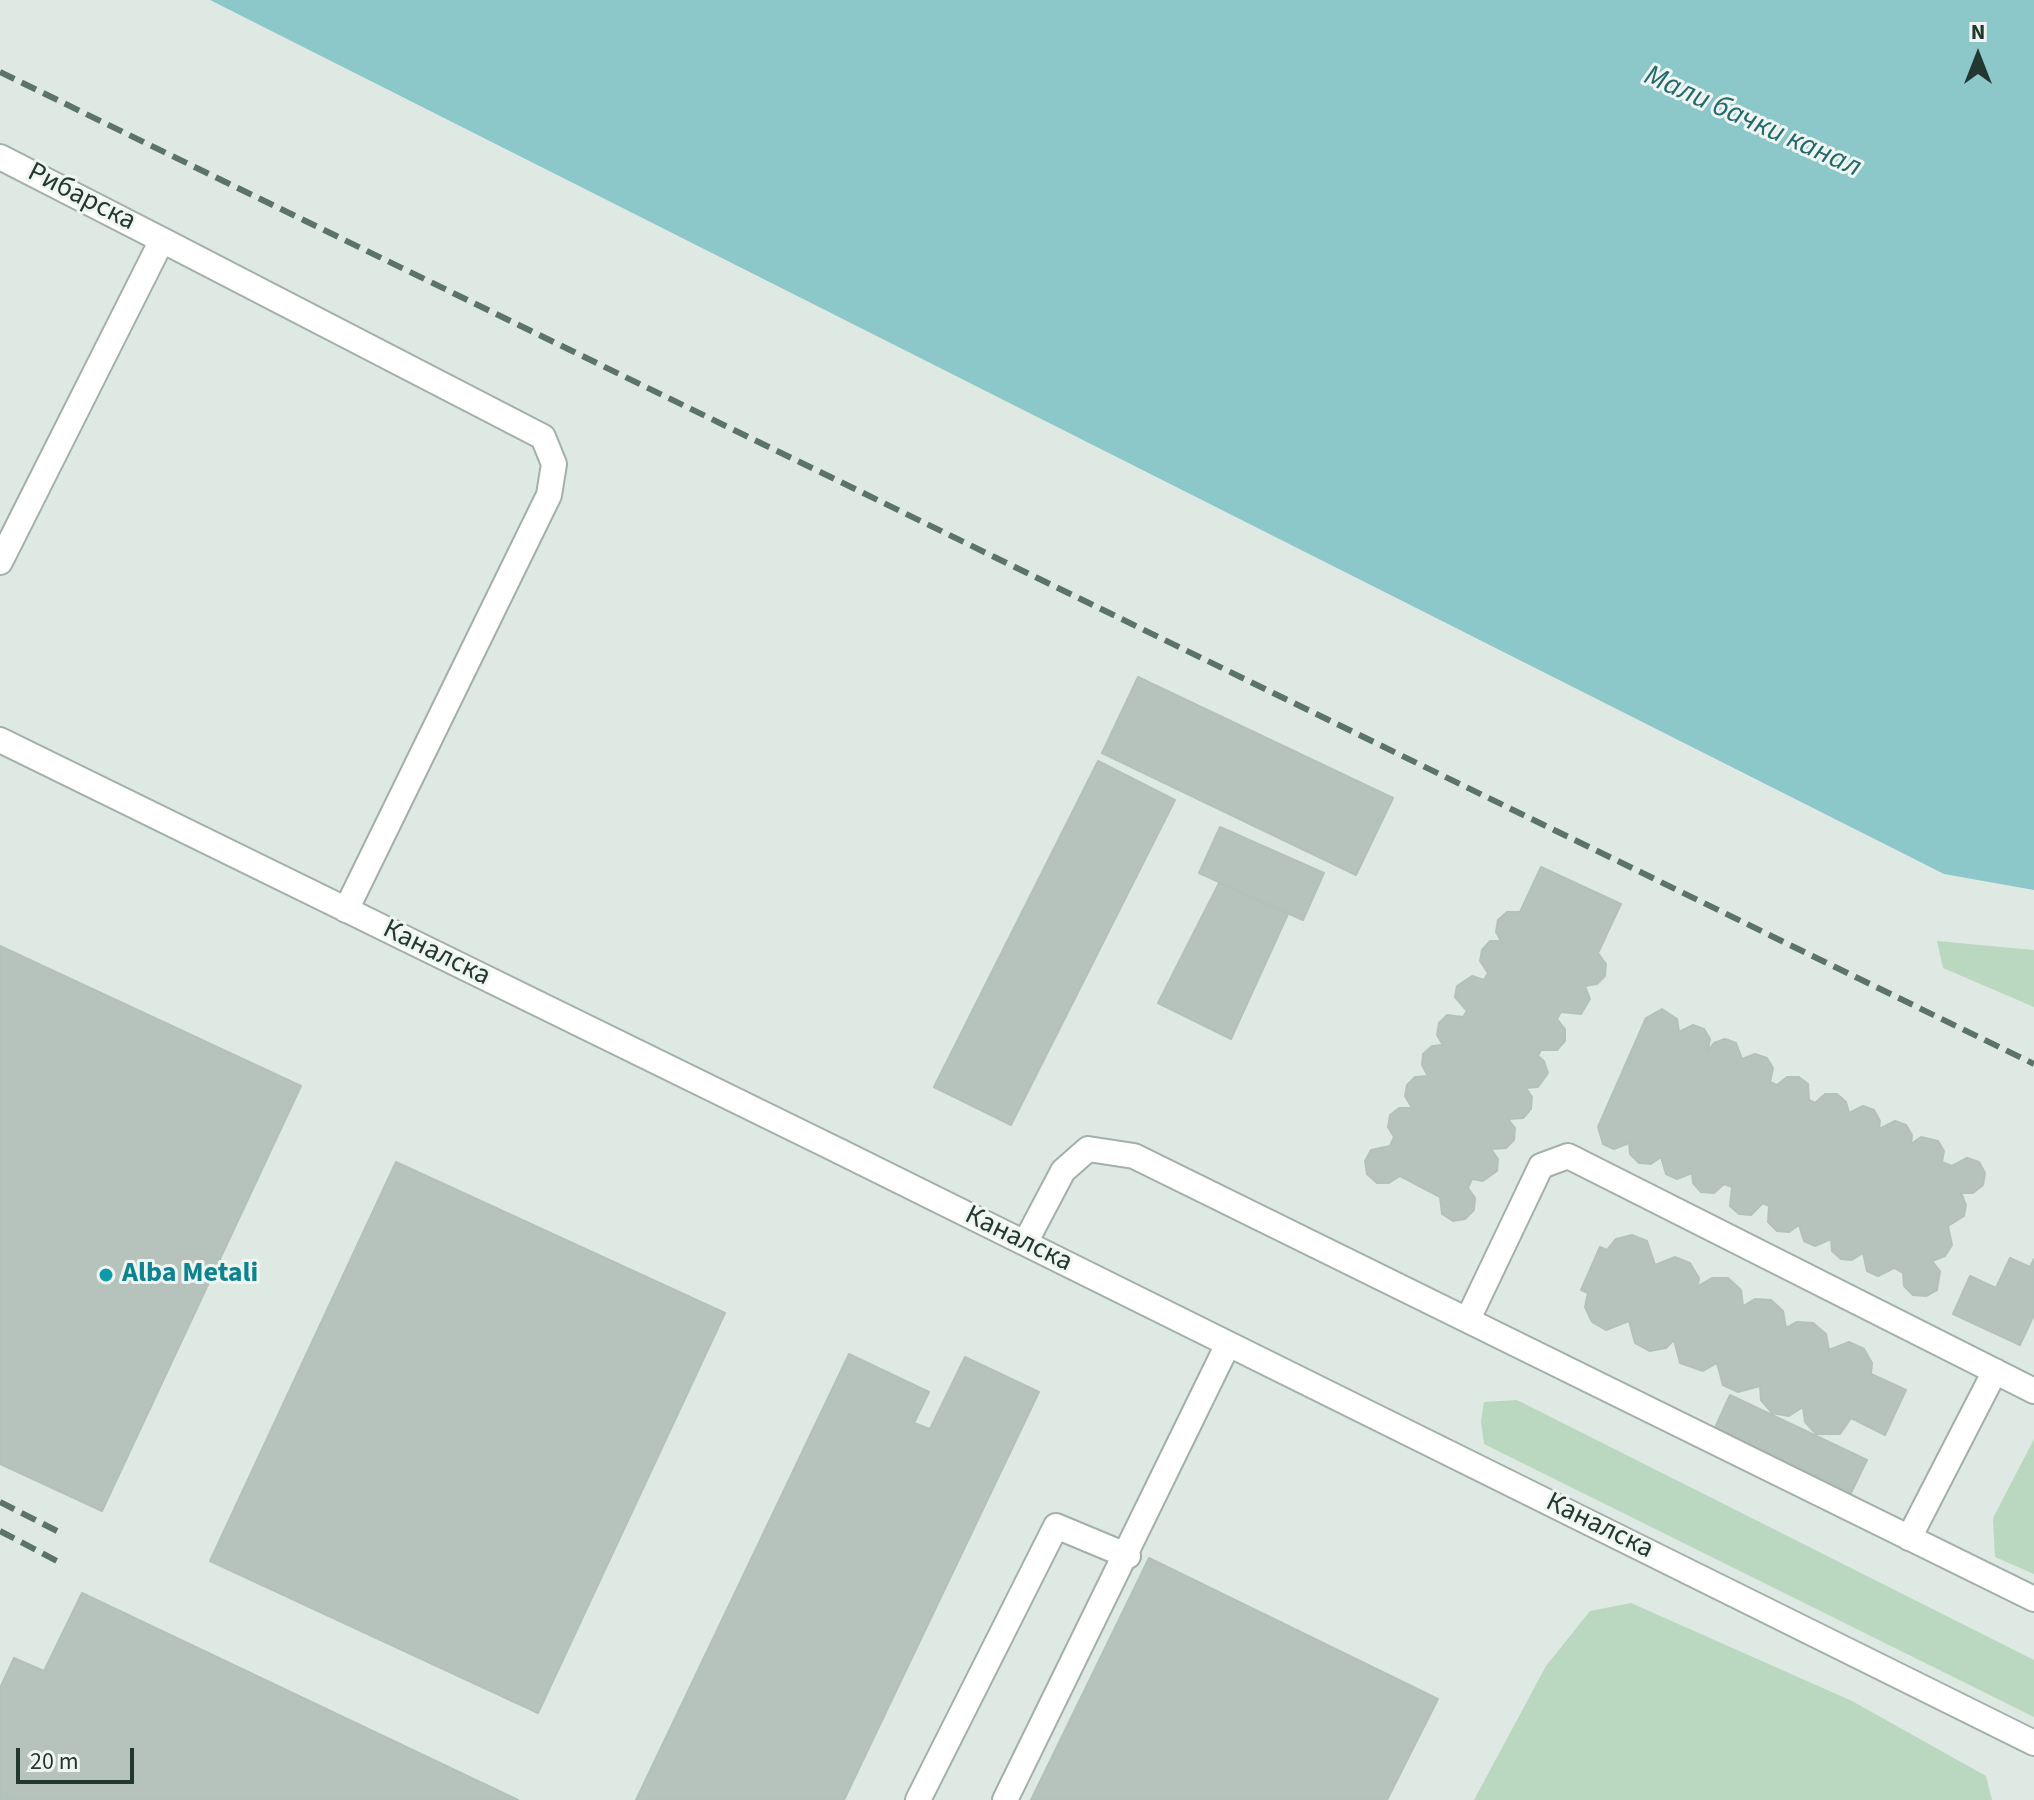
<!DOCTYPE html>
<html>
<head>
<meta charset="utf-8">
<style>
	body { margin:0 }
	#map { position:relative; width:2034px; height:1800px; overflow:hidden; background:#dfe9e3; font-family:"Source Sans 3",sans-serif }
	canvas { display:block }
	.north { position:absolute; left:1938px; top:16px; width:80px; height:80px; -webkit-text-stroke:6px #eff6f2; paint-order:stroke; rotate:0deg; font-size:22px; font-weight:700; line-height:32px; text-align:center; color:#22372f }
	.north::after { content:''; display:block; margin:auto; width:28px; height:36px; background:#22372f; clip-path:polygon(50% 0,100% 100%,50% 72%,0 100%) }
	.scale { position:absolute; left:16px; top:1748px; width:118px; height:36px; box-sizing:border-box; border:4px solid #22372f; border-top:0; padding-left:10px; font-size:24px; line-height:28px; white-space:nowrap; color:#22372f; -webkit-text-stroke:6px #eff6f2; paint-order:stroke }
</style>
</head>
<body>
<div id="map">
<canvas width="2034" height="1800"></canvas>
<div class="north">N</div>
<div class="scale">20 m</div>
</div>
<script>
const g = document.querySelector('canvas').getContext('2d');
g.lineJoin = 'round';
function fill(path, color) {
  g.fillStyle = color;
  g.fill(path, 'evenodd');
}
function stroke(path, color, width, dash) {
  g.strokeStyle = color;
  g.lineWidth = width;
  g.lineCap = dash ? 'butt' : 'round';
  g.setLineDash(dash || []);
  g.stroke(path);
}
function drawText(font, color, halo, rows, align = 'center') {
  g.font = font + ' "Source Sans 3",sans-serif';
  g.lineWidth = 6;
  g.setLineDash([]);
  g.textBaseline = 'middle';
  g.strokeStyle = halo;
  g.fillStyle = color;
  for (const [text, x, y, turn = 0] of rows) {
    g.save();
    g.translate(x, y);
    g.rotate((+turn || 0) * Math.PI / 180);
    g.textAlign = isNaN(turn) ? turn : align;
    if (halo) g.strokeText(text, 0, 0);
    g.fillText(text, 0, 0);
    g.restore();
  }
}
const green = new Path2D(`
	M1937 941 2034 950V1007L1943 968Z
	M1517 1400 2034 1660V1717L1484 1444 1481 1422 1484 1402Z
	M2034 1439V1574L1995 1557 1993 1518Z
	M1631 1603 1852 1701 1986 1776 1992 1800H1474L1546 1666 1590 1611Z`);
const water = new Path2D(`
	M210 0H2034V890L1944 874Z`);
const building = new Path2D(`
	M1138 677 1393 798 1356 875 1102 753Z
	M1098 761 1175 800 1011 1125 934 1087Z
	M1220 827 1324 873 1303 920 1199 873Z
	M1541 867 1621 904 1598 953 1606 964 1605 976 1597 984 1585 986 1590 999 1581 1014 1561 1012 1557 1019 1565 1029V1041L1557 1050H1541L1538 1056 1544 1061 1548 1073 1538 1087 1526 1088 1532 1097 1531 1109 1523 1118 1508 1119 1515 1128 1514 1140 1506 1148 1491 1149 1498 1159 1497 1171 1483 1181 1472 1179 1468 1188 1475 1198 1474 1210 1465 1219 1453 1221 1442 1214 1440 1197 1400 1176 1389 1183H1377L1367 1174 1365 1161 1371 1150 1390 1146 1394 1137 1388 1127 1390 1115 1399 1108H1412L1405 1096 1407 1085 1415 1077 1428 1076 1422 1065 1423 1054 1432 1046 1443 1045 1437 1035 1439 1023 1447 1015 1463 1017 1467 1011 1455 997 1457 986 1472 976 1484 980 1488 973 1480 961 1482 950 1490 941H1501L1496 932 1498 920 1507 912H1520Z
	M1219 883 1288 914 1231 1039 1158 1003Z
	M0 946 301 1086 102 1511 0 1464Z
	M1662 1009 1677 1019 1679 1032 1693 1025 1704 1029 1710 1039 1708 1051 1714 1043 1725 1039 1736 1043 1742 1059 1755 1054 1767 1058 1773 1068 1770 1082 1777 1085 1787 1077H1799L1808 1084 1809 1100 1815 1103 1825 1094H1837L1846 1102 1849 1113 1863 1106 1874 1110 1880 1121 1879 1129 1895 1121 1906 1125 1912 1135 1911 1144 1921 1137 1938 1141 1944 1151 1942 1162 1952 1166 1967 1158 1979 1162 1985 1173 1983 1185 1973 1193H1961L1966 1205 1964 1216 1948 1226 1952 1245 1945 1256 1932 1261 1940 1271 1937 1290 1926 1296 1913 1295 1904 1286 1903 1273 1894 1268 1878 1276 1867 1271 1863 1253 1852 1260 1841 1259 1832 1251 1831 1239 1815 1246 1804 1241 1799 1225 1789 1232 1777 1231 1768 1222 1769 1206 1763 1203 1751 1215 1739 1214 1730 1206 1732 1187 1724 1184 1714 1193 1701 1192 1693 1183 1692 1173 1677 1179 1666 1174 1661 1157 1651 1164 1639 1163 1630 1154 1629 1143 1614 1149 1603 1144 1598 1127 1646 1018Z
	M396 1162 725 1313 538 1713 210 1561Z
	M1632 1235 1647 1241 1655 1265 1675 1257 1690 1263 1699 1278 1698 1286 1712 1278H1728L1741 1290 1743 1306 1755 1299 1771 1300 1783 1311 1786 1328 1797 1322 1813 1323 1826 1334 1829 1350 1849 1342 1864 1349 1872 1363 1871 1374 1906 1390 1885 1435 1851 1418 1840 1434H1816L1805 1422 1803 1407 1789 1416 1772 1413 1761 1400 1760 1386 1738 1392 1723 1385 1717 1363 1703 1371 1680 1363 1674 1340 1666 1348 1650 1351 1635 1343 1629 1321 1606 1330 1592 1322 1585 1307 1588 1293 1581 1290 1600 1247 1607 1250 1616 1239Z
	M2010 1258 2030 1267 2034 1259V1315L2020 1345 1953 1314 1970 1276 1996 1288Z
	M849 1354 929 1392 914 1423 930 1429 965 1357 1039 1392 844 1800H636Z
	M1730 1395 1867 1460 1849 1497 1713 1432Z
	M1149 1558 1438 1699 1387 1800H1031Z
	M82 1593 518 1800H0V1688L14 1658 44 1671Z`);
const lane = new Path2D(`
	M0 157 162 240
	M0 562 162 240 543 437 554 464 549 495 346 910
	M841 1152 2034 1743
	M1025 1243 1063 1171 1088 1149 1134 1156 2034 1599
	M1468 1319 1541 1166 1568 1156 2034 1391
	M1909 1538 1995 1371
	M918 1800 1056 1526 1128 1556
	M1005 1800 1228 1344`);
const street = new Path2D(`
	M0 740 841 1152`);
const rail = new Path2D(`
	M0 72 2034 1064
	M0 1502 61 1533
	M0 1531 57 1561`);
const markers = [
	[106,1275,8,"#0f9aa8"]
];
const streetNames = [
	["Рибарска",81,198,27],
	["Каналска",436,954,26],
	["Каналска",1018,1240,26],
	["Каналска",1599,1527,26]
];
const cultureNames = [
	["Alba Metali",122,1275]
];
const waterNames = [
	["Мали бачки канал",1752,123,24]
];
fill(green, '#bad8bf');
fill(water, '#8cc7c9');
fill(building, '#b5c3bc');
stroke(building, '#b2c2ba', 2);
stroke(lane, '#a3b0a9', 28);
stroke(street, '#a3b0a9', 28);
stroke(lane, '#fff', 24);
stroke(street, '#fff', 24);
stroke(rail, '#5c736a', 6, [16, 8]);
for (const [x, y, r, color] of markers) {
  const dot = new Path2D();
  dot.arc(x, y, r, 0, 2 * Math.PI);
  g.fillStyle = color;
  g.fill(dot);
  stroke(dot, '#eff6f2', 3);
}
drawText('28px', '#22372f', '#eff6f2', streetNames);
drawText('bold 28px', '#0d838f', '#eff6f2', cultureNames, 'left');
drawText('italic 30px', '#22696d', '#eff6f2', waterNames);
</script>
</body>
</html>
